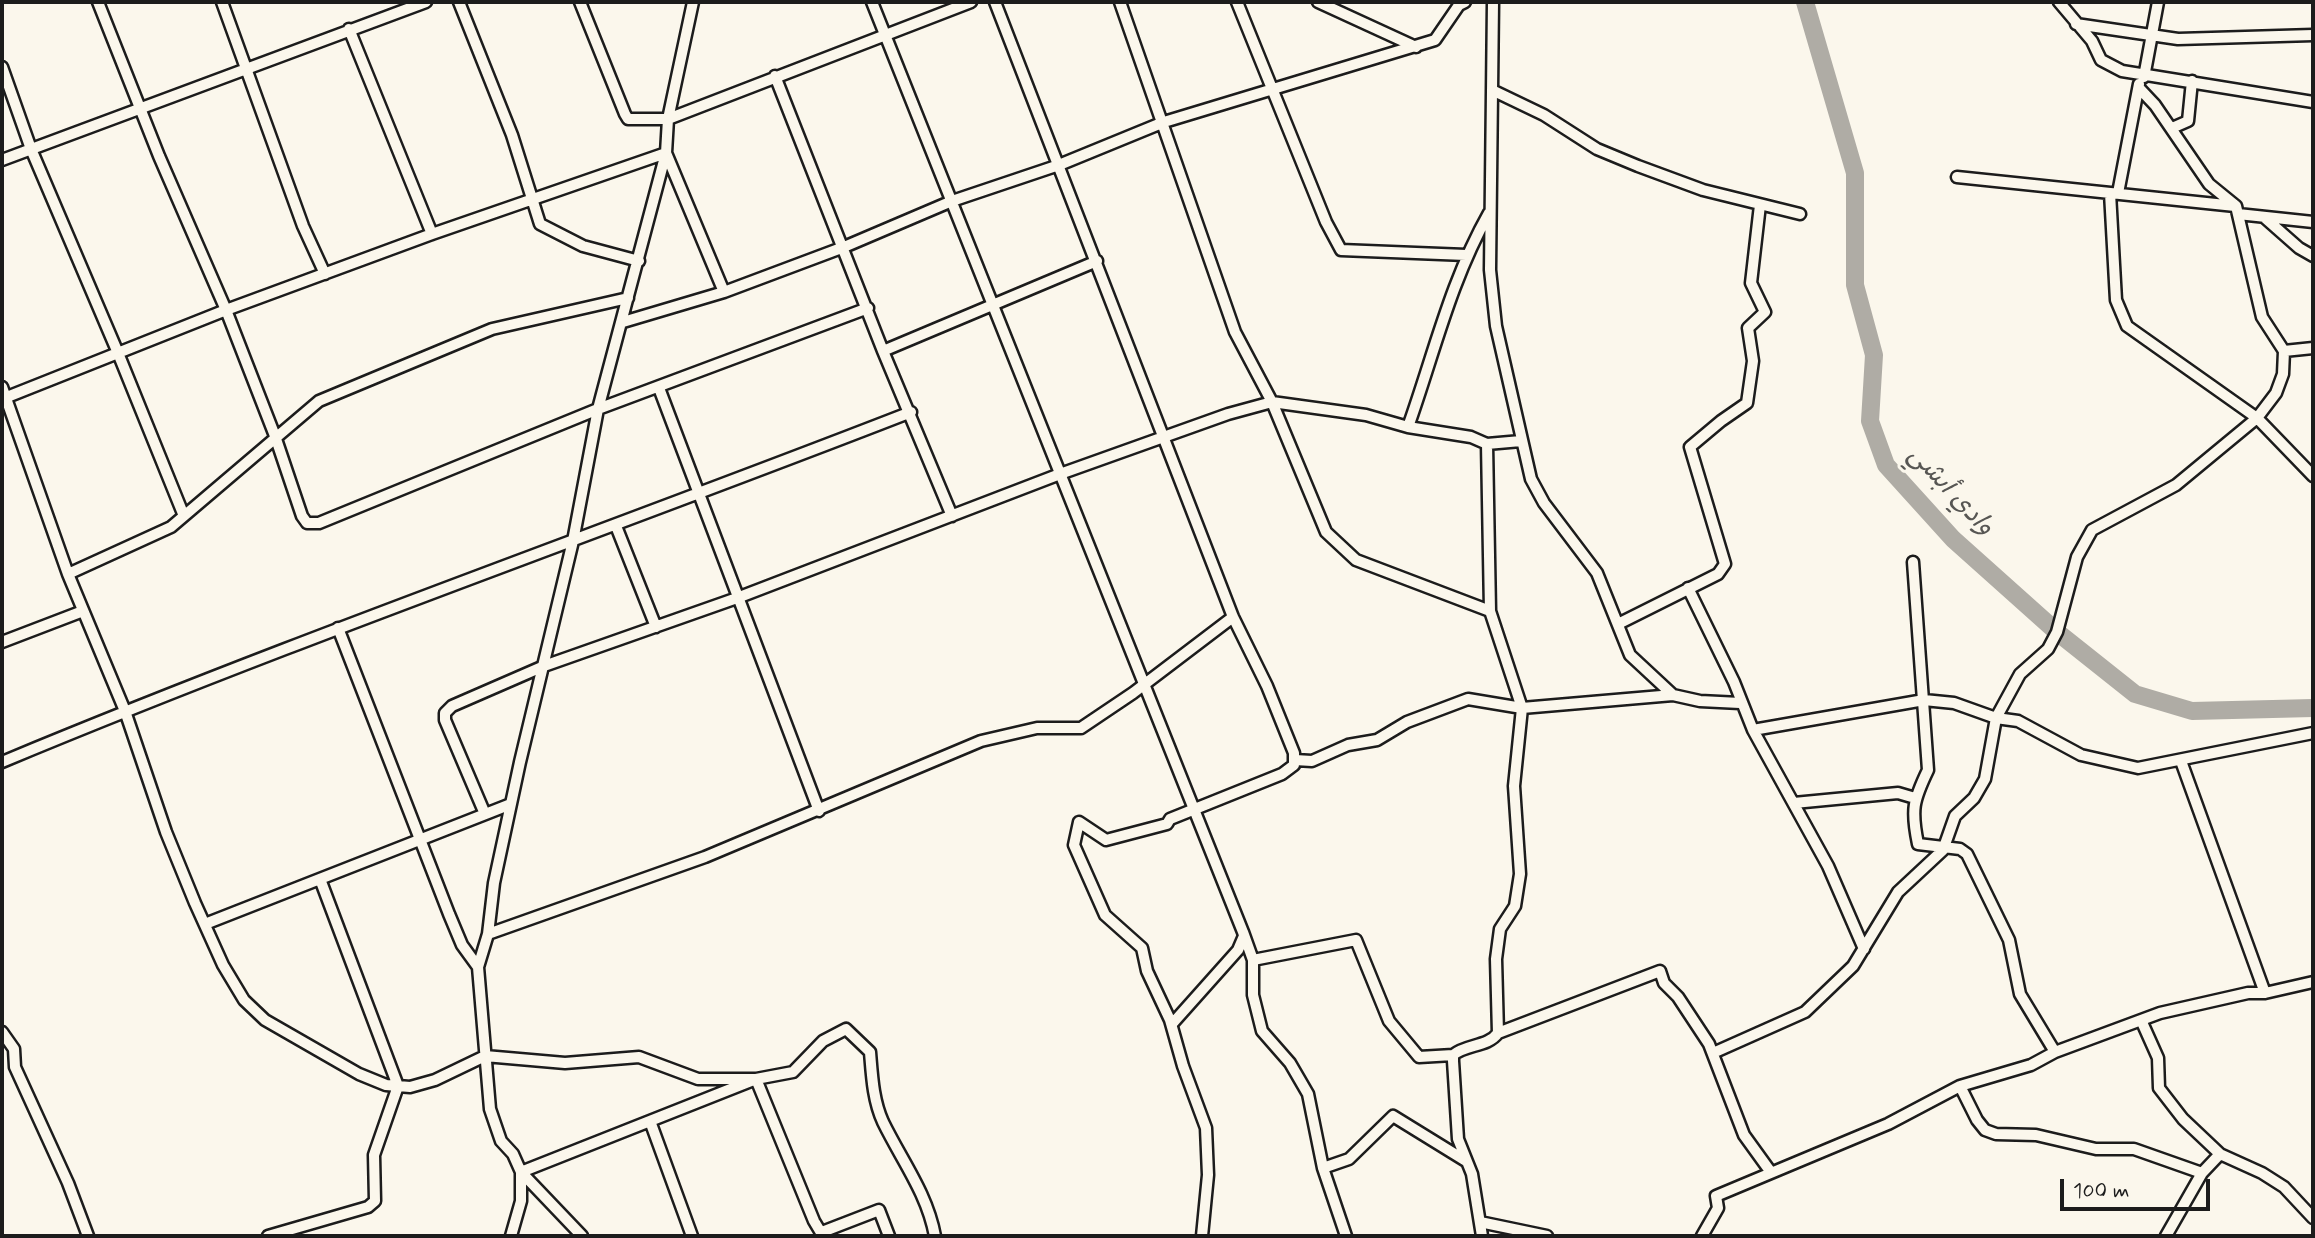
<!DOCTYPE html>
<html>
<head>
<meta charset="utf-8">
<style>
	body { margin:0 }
	#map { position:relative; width:2315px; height:1238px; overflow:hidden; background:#fbf7ec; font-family:Mynerve,sans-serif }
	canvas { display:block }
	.frame { position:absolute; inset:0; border:4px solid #1c1c1c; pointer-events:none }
	.scale { position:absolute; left:2060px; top:1179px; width:150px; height:32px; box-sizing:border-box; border:4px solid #1c1c1c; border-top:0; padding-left:9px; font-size:21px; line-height:24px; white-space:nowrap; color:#1c1c1c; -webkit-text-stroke:5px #fbf7ec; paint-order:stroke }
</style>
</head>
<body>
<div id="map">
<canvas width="2315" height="1238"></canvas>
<div class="frame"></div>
<div class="scale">100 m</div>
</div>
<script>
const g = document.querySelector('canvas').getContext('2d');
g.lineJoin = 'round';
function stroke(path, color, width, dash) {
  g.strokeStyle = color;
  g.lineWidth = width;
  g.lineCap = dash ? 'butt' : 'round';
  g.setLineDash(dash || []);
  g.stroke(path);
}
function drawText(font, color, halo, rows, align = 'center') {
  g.font = font + ' Mynerve,"Playpen Sans Arabic",sans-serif';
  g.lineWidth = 6;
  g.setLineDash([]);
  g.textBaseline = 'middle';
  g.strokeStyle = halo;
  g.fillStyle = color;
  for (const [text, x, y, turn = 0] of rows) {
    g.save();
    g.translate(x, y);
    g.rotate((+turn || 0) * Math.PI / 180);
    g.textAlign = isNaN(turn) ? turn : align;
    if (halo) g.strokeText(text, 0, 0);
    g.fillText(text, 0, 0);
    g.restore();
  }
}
const river = new Path2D(`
	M1805 2 1855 173V285L1874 355 1870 421 1886 465 1953 539 2057 632 2135 694 2192 711 2313 708`);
const minor = new Path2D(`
	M98 2 159 156 226 310 275 436 302 516 307 523H319L598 409 868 308
	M222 2 303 226 325 274
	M459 2 512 135 540 224 583 246 639 261
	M580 2 625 114 628 119H668L971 2
	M872 2 1243 932 1253 960V995L1262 1031 1290 1063 1308 1094 1323 1168 1346 1236
	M995 2 1233 617 1267 686 1294 753V765L1282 774 1170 819 1167 824 1106 840 1079 822 1074 845 1105 915 1142 948 1147 971 1170 1020 1183 1066 1206 1128 1208 1175 1202 1236
	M1120 2 1235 332 1272 402 1326 532 1356 560 1490 611
	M1237 2 1326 222 1341 250 1466 255
	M1318 2 1416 47
	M1493 2 1490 270 1496 326 1531 479 1544 503 1597 573 1630 655 1673 695 1700 701 1740 703
	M2059 2 2092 41 2101 60 2122 71 2313 102
	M2076 24 2178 39 2313 35
	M349 29 432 234
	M2 67 31 149 118 353 184 516
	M775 76 883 351 952 516
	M2144 77 2158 2
	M1494 91 1544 115 1597 149 1638 166 1703 190 1800 214
	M2172 128 2188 121 2192 81
	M2 160 426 2
	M1957 177 2235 206
	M2110 193 2116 300 2127 326 2257 418 2313 476
	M2118 193 2139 84
	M2238 214 2313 222
	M2265 218 2299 248 2313 256
	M623 322 724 292 844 247 952 201 1059 165 1164 122 1435 40 1459 5 1465 2
	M883 351 1097 261
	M2284 351 2313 348
	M2 387 68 574 125 711 166 832 195 903 223 965 244 1000 265 1020 359 1074 386 1085 410 1087 435 1080 485 1056 565 1063 639 1057 698 1079H756
	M659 388 819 811
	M2 399 226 310 432 234 666 153 724 292
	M1408 427C1434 354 1450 282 1489 213
	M616 526 656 627
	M1913 562 1928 770C1913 801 1911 810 1918 844L1960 849 1967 854 2009 940 2020 994 2055 1052
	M68 574 171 527 319 401 492 329 628 298
	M1688 588 1734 682 1753 730 1828 866 1864 949
	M1618 624 1718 574 1725 564 1690 447 1721 421 1747 403 1753 361 1748 328 1765 312 1751 283 1760 205
	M338 628 449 914 462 945 478 967
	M2 642 83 611
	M1753 730 1924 700 1954 703 1996 718 2018 721 2081 755 2138 768 2313 733
	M1295 760 1312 761 1348 745 1377 740 1407 722 1468 699 1522 708 1673 695
	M2181 761 2265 993
	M2 762C302 637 608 530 911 412
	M1794 803 1898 793 1915 798
	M485 814 445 720V713L452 706 544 666 737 598 1060 474 1228 414 1272 402 1366 415 1408 427 1471 437 1487 444 1521 441
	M205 924 511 804
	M488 934 705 857 981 741 1037 728H1081L1133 693 1233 617
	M1253 960 1356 940 1389 1021 1419 1057 1453 1055
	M2141 1020 2158 1058 2159 1088 2183 1119 2220 1154 2262 1173 2284 1187 2313 1218
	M1172 1024 1238 950 1244 936
	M2 1032 14 1049 15 1067 68 1183 88 1236
	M1498 1033 1660 971 1664 983 1678 997 1709 1044 1744 1135 1770 1171
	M1713 1053 1805 1012 1853 966 1898 892 1943 850 1955 816 1974 798 1985 779 1996 718 2020 674 2048 649 2057 632 2077 557 2092 530 2176 485 2257 418 2276 393 2283 374 2284 351 2262 317 2236 206 2209 184 2155 105 2139 88
	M756 1079 814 1221 823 1236
	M1960 1086 1977 1120 1985 1130 1996 1134 2036 1135 2096 1149H2134L2202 1173
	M650 1121 692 1236
	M1323 1168 1349 1159 1393 1116 1466 1161
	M1480 1222 1547 1236
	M822 1232 879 1210 889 1236
	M268 1236 368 1207 375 1201 374 1155 398 1086 320 879
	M511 1236 521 1201V1172L513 1154 501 1141 490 1109 478 967 488 934 494 883 520 762 573 541 598 409 666 153 668 119 693 2
	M582 1236 521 1172 756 1079 793 1072 823 1041 846 1029 870 1052C872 1076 873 1100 883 1122 902 1161 927 1193 935 1236
	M1482 1236 1472 1174 1458 1139 1453 1061V1055C1466 1044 1488 1047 1498 1033L1496 959 1500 929 1515 906 1520 874 1514 786 1522 708 1490 611 1487 444
	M1702 1236 1718 1208 1716 1196 1888 1124 1960 1086 2031 1065 2055 1052 2160 1013 2248 993H2265L2313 982
	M2166 1236 2202 1173 2220 1154`);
const waterNames = [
	["وادي أبشي",1950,492,47]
];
stroke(river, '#afaca5', 18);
stroke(minor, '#1c1c1c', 15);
stroke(minor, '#fbf7ec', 10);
drawText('italic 26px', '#575653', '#fbf7ec', waterNames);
</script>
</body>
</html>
